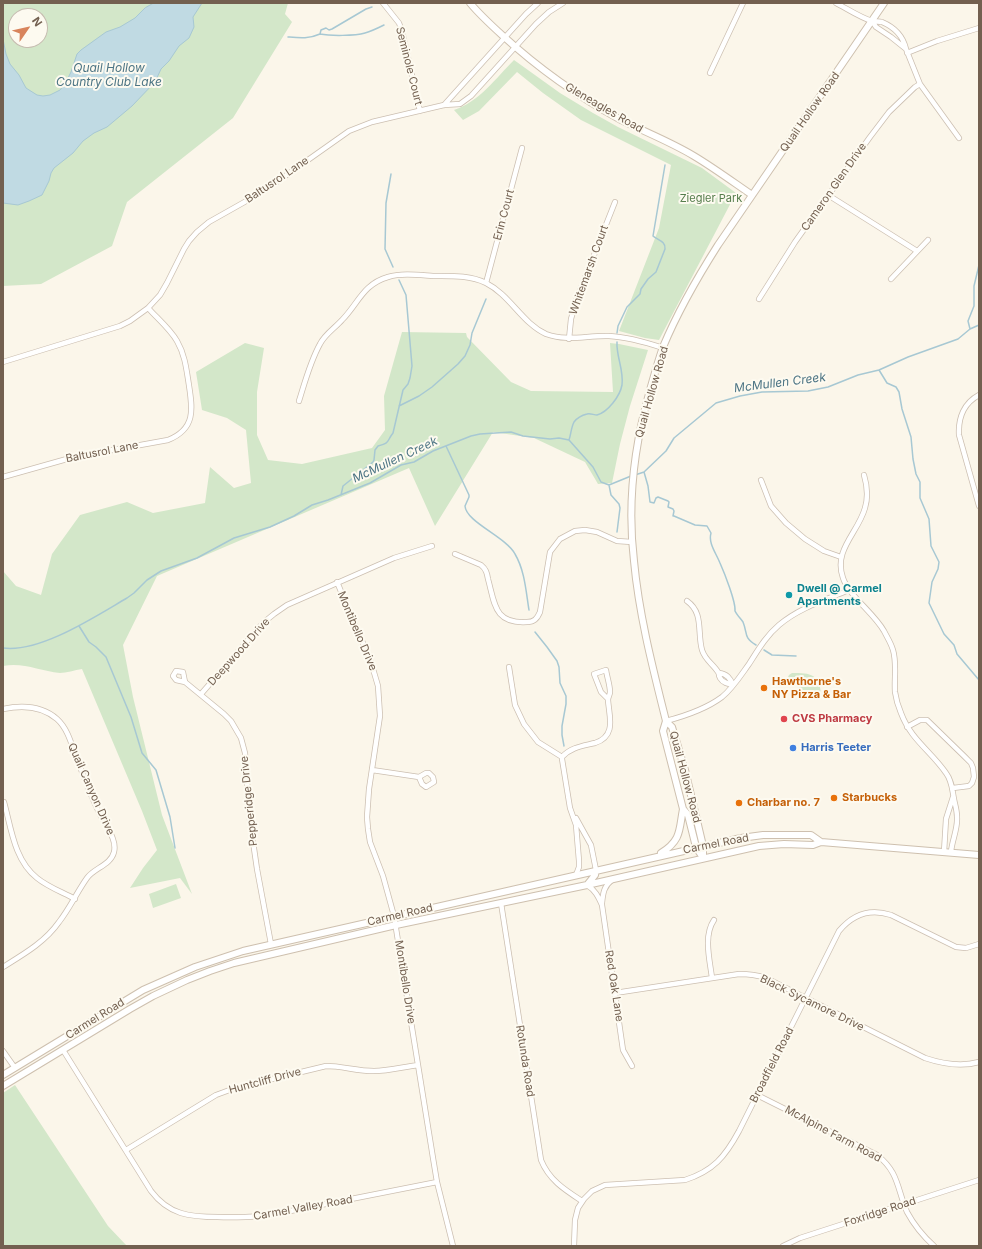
<!DOCTYPE html>
<html>
<head>
<meta charset="utf-8">
<style>
	body { margin:0 }
	#map { position:relative; width:982px; height:1249px; overflow:hidden; background:#fbf6ea; font-family:Inter,sans-serif }
	canvas { display:block }
	.frame { position:absolute; inset:0; border:4px solid #736050; pointer-events:none }
	.north { position:absolute; left:8px; top:8px; width:40px; height:40px; box-sizing:border-box; background:#fdfaf0; border:1px solid #c6bcb0; border-radius:50%; rotate:56deg; font-size:11px; font-weight:700; line-height:16px; text-align:center; color:#736050 }
	.north::after { content:''; display:block; margin:auto; width:14px; height:18px; background:#d8845c; clip-path:polygon(50% 0,100% 100%,50% 72%,0 100%) }
</style>
</head>
<body>
<div id="map">
<canvas width="982" height="1249"></canvas>
<div class="frame"></div>
<div class="north">N</div>
</div>
<script>
const g = document.querySelector('canvas').getContext('2d');
g.lineJoin = 'round';
function fill(path, color) {
  g.fillStyle = color;
  g.fill(path, 'evenodd');
}
function stroke(path, color, width, dash) {
  g.strokeStyle = color;
  g.lineWidth = width;
  g.lineCap = dash ? 'butt' : 'round';
  g.setLineDash(dash || []);
  g.stroke(path);
}
function drawText(font, color, halo, rows, align = 'center') {
  g.font = font + ' Inter,sans-serif';
  g.lineWidth = 4;
  g.setLineDash([]);
  g.textBaseline = 'middle';
  g.strokeStyle = halo;
  g.fillStyle = color;
  for (const [text, x, y, turn = 0] of rows) {
    g.save();
    g.translate(x, y);
    g.rotate((+turn || 0) * Math.PI / 180);
    g.textAlign = isNaN(turn) ? turn : align;
    if (halo) g.strokeText(text, 0, 0);
    g.fillText(text, 0, 0);
    g.restore();
  }
}
const green = new Path2D(`
	M3 3H288L285 14 292 22 233 118 127 202 112 246 41 284 3 286ZM16 16H40V40H16Z
	M514 60 560 93 593 113 618 127 702 168 736 193 659 340 645 338 619 331 659 228 671 165 581 120 543 93 517 72 479 111 463 120 454 110C479 102 496 78 514 60Z
	M402 332 466 333 467 337 511 382 531 391 613 392 610 343 619 344 648 350 630 406 620 444 612 483 598 484 585 462 534 438 493 432 435 526 409 468 157 576 123 645 133 697 162 815 192 894 180 878 130 888 143 868 157 850 142 811 82 669C75 670 66 673 60 673 40 671 23 662 3 666V571L16 586 41 595 52 554 80 515 127 502 153 513 205 503 210 467 234 488 251 483 246 430 227 418 202 410 196 372 245 343 264 348 257 392V435L268 460 302 464 372 448 385 430 384 396Z
	M792 673C811 673 820 674 821 695L812 697H810L790 680 788 677 789 675Z
	M176 884 181 898 153 908 149 894Z
	M15 1085 108 1226 127 1246H3V1093Z`);
const water = new Path2D(`
	M154 3H202L193 17 194 27 189 38 179 46 169 61 161 69 155 82 132 106 107 127 94 133 83 141 73 153 54 168 51 173 49 181 42 195 29 201 18 205 3 203V39L6 54 10 64 19 75 26 88 37 95 43 96 50 95 60 90 65 84 71 72 77 54 81 50 106 32 120 27 135 18 145 8Z`);
const stream = new Path2D(`
	M320 34C330 36 355 36 365 33 372 31 378 28 384 25
	M288 37C300 38 309 39 320 34L321 30 326 28 329 30 332 29 366 9 372 7
	M391 174 386 203 385 249 393 267
	M970 329 968 321 974 306V286L979 265
	M617 333 618 326 627 307 640 294 641 289 648 279 656 272 665 249C666 241 657 240 653 236L665 165
	M879 370 887 383 896 387 899 392 902 409 911 437 913 459 916 474 920 482V498L929 519 931 546 939 562 938 569 932 582 929 603 944 634 954 645 957 654 979 680
	M399 406 419 396 432 387 458 364 465 356 470 345 472 333 486 299
	M569 440C571 434 571 428 574 422 577 418 583 415 587 414 590 413 594 415 597 415 608 412 620 396 622 385 624 370 616 356 617 342
	M446 446 469 495V497L465 506C466 522 506 537 515 554 525 571 526 592 529 610
	M644 472 648 486 650 502 654 503 656 498 658 497 668 501 669 502 668 507 673 509 674 511 673 516H674L695 525 707 526 711 533C708 543 716 553 720 563 724 572 736 602 735 611 737 615 741 619 743 622 748 634 743 637 756 645
	M635 475 644 472 666 451 674 438 716 403 740 396 762 392 808 391 828 387 858 375 879 370 908 357 958 339 970 329 979 325
	M609 485 611 495 619 504 620 508 617 532
	M341 495 343 486 373 462 374 460 375 450 378 446C391 442 386 442 393 433L403 390 408 384 410 378 412 366 406 295 399 280
	M79 626 89 642 96 647 106 657 131 717 142 753 156 770 170 817 175 848
	M535 632 547 647 557 661 559 667 560 683 566 696V704L562 726V735L564 746
	M3 648C40 653 96 616 127 598L134 593 147 580 161 571 197 558 234 538 270 527 294 516 312 505 328 500 370 483 401 465 414 462 433 451 471 436 480 434 511 432 523 436 550 439 559 438 569 440 593 467 601 482 609 485 631 476
	M764 650 772 655 796 656`);
const street = new Path2D(`
	M383 3 399 23 402 31 420 111
	M836 3C846 8 861 18 872 21 876 22 879 21 882 22 894 27 903 36 906 49L920 84 959 138
	M872 21 876 27 891 37 906 49
	M907 53 937 41 979 28
	M710 73 743 3
	M444 105 526 14 538 3
	M828 195 917 251
	M891 279 928 240
	M486 283 522 148
	M759 299 795 242 870 137 889 112 915 87 920 84
	M148 308 160 295 167 283 184 249 189 241 197 232 209 222 264 191 349 131 372 122 444 105 460 104 471 96 536 24 549 12 563 3
	M569 339 571 319 577 298 615 202
	M3 362 120 326 130 321 148 308C158 319 170 329 177 341 184 353 186 366 188 379 192 406 198 428 168 440L74 457 3 477
	M979 395C964 403 958 418 959 435L979 506
	M299 401C305 382 310 362 320 344 325 334 335 328 342 320 358 304 363 284 388 277 402 273 418 275 433 276 451 276 470 275 486 283 510 295 522 323 546 334 567 342 588 335 609 336 628 337 645 342 663 348
	M864 475C867 485 868 498 865 508 858 533 833 550 843 578 849 596 874 613 884 631 887 637 891 643 893 650 897 663 894 679 895 692 896 699 898 706 901 713 911 740 931 751 946 773 952 781 952 789 954 799 955 805 957 810 957 817 958 829 952 840 951 852
	M761 480 771 506 786 523 805 539 824 551 841 557
	M455 554 481 565C486 569 487 573 488 579 495 604 494 624 527 622 534 622 537 619 540 612L550 552 560 539 575 531 585 530 597 532 617 541 632 542
	M337 582 371 662 378 686 380 716 369 789 367 817 368 829 370 842 383 876 394 916 433 1158 437 1182 453 1246
	M687 601C704 613 697 632 702 650 705 660 713 664 718 672 720 676 718 674 720 678 723 683 728 684 733 685 730 678 727 674 719 673
	M509 667 515 705 524 724 538 742 562 757
	M185 682 176 680 173 676 176 671 183 672 185 682 224 714 231 721 241 738 245 753 250 821 257 869 271 944
	M201 694 263 623 274 614 287 605 394 558 432 546
	M3 709C22 705 42 706 57 719 67 728 71 742 75 754 84 776 91 798 102 818 107 828 117 840 114 852 111 865 94 868 87 878 77 892 70 908 59 922 45 942 24 954 3 967
	M666 721C685 716 706 709 722 697 733 688 741 675 749 664 758 650 766 636 779 625 799 608 825 600 849 590
	M907 727 920 720H927L964 756 971 763 973 768 974 777 972 783 969 786 953 788
	M562 757C571 747 583 746 595 743 617 736 609 716 608 700 608 697 610 695 610 692 610 685 607 677 606 670L594 674 601 692 608 699
	M562 757V759L570 808 576 825 579 861V867L576 875
	M372 770 419 777 422 784 426 787 434 782 433 777 429 773H426L419 777
	M4 802C11 827 14 860 37 878 48 887 62 892 75 899
	M576 818 591 845 596 870
	M944 852 946 819 953 797
	M587 885C595 890 598 896 602 905L623 1050 632 1066
	M501 903 541 1160C549 1180 565 1190 582 1201
	M602 903C603 893 604 886 612 880
	M712 978C710 961 703 936 714 920
	M615 993 739 974C748 974 757 975 766 978L925 1058C943 1064 961 1067 979 1062
	M63 1050 151 1191C169 1215 190 1217 218 1217 233 1218 249 1217 265 1216L437 1182
	M3 1051 15 1068
	M757 1095 877 1155C899 1172 897 1189 907 1212 914 1225 923 1236 934 1246
	M126 1150 216 1095 235 1088 326 1066C342 1066 357 1071 374 1071 388 1071 403 1067 418 1065
	M574 1246 575 1220 578 1208 584 1199 592 1191 605 1185 685 1180C713 1171 725 1157 739 1131L839 931C853 914 870 908 891 915L956 947 966 948 979 944
	M783 1246 800 1238 979 1180`);
const secondary = new Path2D(`
	M470 3C480 15 491 25 502 35 538 68 577 96 621 120 645 132 671 142 694 156 714 168 733 182 752 195
	M666 721 672 727 685 770 703 846V858
	M661 853C682 840 679 829 683 809
	M703 858 696 847 688 815 683 809 663 731 666 721C653 669 639 615 634 561 627 503 634 446 650 390 654 376 658 361 663 347 678 311 697 278 718 245L884 3
	M587 885 595 875 596 870
	M3 1075 143 990 195 967 243 951 741 838 763 835H811L821 842
	M3 1086 130 1009 153 996 187 980 210 971 234 963 396 925 587 885 759 846 784 844 813 845 821 842 979 855`);
const markers = [
	[789,595,4,"#0f9aa8"],
	[764,688,4,"#e8710a"],
	[784,719,4,"#e0444e"],
	[793,748,4,"#3f7fe0"],
	[834,798,4,"#e8710a"],
	[739,803,4,"#e8710a"]
];
const streetNames = [
	["Seminole Court",409,66,76],
	["Gleneagles Road",604,108,30],
	["Quail Hollow Road",810,112,-55],
	["Baltusrol Lane",277,180,-34],
	["Cameron Glen Drive",834,187,-55],
	["Erin Court",504,215,-75],
	["Whitemarsh Court",589,270,-70],
	["Quail Hollow Road",652,392,-74],
	["Baltusrol Lane",102,452,-11],
	["Montibello Drive",357,631,67],
	["Deepwood Drive",239,652,-48],
	["Quail Hollow Road",685,777,75],
	["Quail Canyon Drive",91,789,66],
	["Pepperidge Drive",249,801,-96],
	["Carmel Road",716,844,-11],
	["Carmel Road",400,915,-13],
	["Montibello Drive",405,982,81],
	["Red Oak Lane",614,986,81],
	["Black Sycamore Drive",812,1003,26],
	["Carmel Road",95,1019,-32],
	["Rotunda Road",525,1061,81],
	["Broadfield Road",772,1065,-63],
	["Huntcliff Drive",265,1081,-15],
	["McAlpine Farm Road",833,1134,28],
	["Carmel Valley Road",303,1208,-10],
	["Foxridge Road",880,1212,-18]
];
const parkNames = [
	["Ziegler Park",711,199]
];
const cultureNames = [
	["Dwell @ Carmel",797,589],
	["Apartments",797,602]
];
const foodNames = [
	["Hawthorne's",772,682],
	["NY Pizza & Bar",772,695],
	["Starbucks",842,798],
	["Charbar no. 7",747,803]
];
const healthNames = [
	["CVS Pharmacy",792,719]
];
const shopNames = [
	["Harris Teeter",801,748]
];
const waterNames = [
	["Quail Hollow",109,68],
	["Country Club Lake",109,82],
	["McMullen Creek",780,383,-7],
	["McMullen Creek",395,460,-25]
];
fill(green, '#d3e7c9');
fill(water, '#c0dae3');
stroke(water, '#a7c8d3', 1);
stroke(stream, '#a7c8d3', 1.5);
stroke(street, '#ccbfb1', 6);
stroke(secondary, '#cec0af', 8);
stroke(street, '#fff', 4.5);
stroke(secondary, '#fff', 6);
for (const [x, y, r, color] of markers) {
  const dot = new Path2D();
  dot.arc(x, y, r, 0, 2 * Math.PI);
  g.fillStyle = color;
  g.fill(dot);
  stroke(dot, '#fdfaf0', 1.5);
}
drawText('11px', '#736050', '#fdfaf0', streetNames);
drawText('11px', '#557d4c', '#fdfaf0', parkNames);
drawText('bold 11px', '#0d838f', '#fdfaf0', cultureNames, 'left');
drawText('bold 11px', '#c56008', '#fdfaf0', foodNames, 'left');
drawText('bold 11px', '#be3a42', '#fdfaf0', healthNames, 'left');
drawText('bold 11px', '#366cbe', '#fdfaf0', shopNames, 'left');
drawText('italic 12px', '#4c7484', '#fdfaf0', waterNames);
</script>
</body>
</html>
